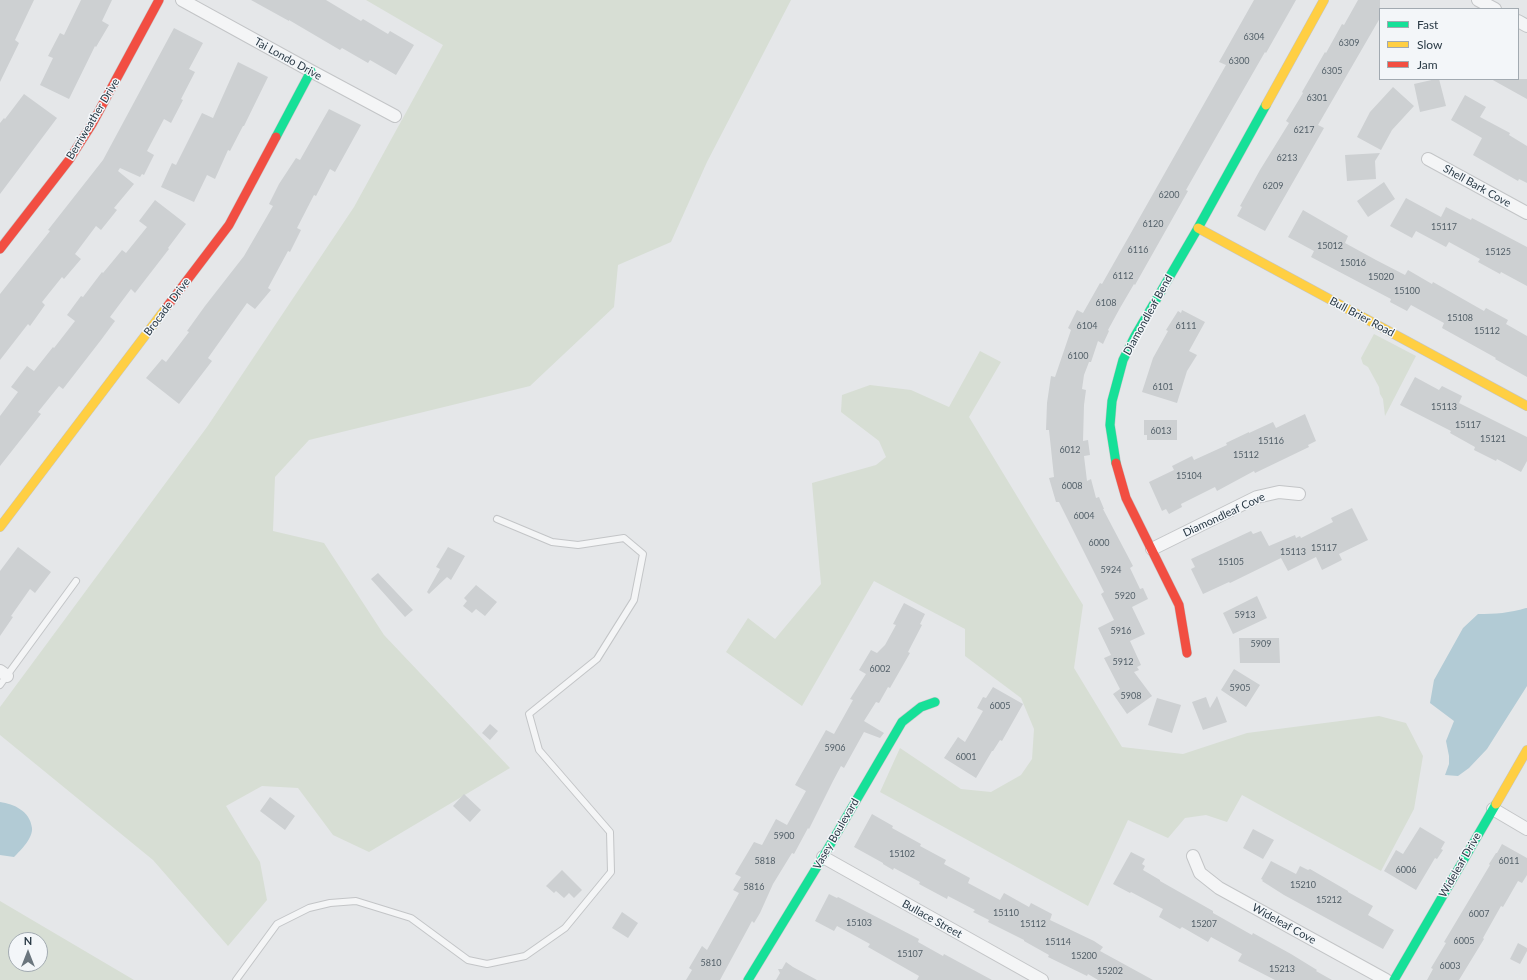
<!DOCTYPE html>
<html>
<head>
<meta charset="utf-8">
<style>
	body { margin:0 }
	#map { position:relative; width:1527px; height:980px; overflow:hidden; background:#e5e7e9; font-family:Lato,sans-serif }
	canvas { display:block }
	.legend { position:absolute; left:1379px; top:8px; width:140px; height:72px; box-sizing:border-box; background:#f3f6f9; border:1px solid #a2aab1; margin:0; padding:5px 7px; list-style:none; font-size:12px; color:#293945 }
	.legend li { display:flex; align-items:center; gap:8px; height:20px }
	.legend b { width:20px; border:1px solid #a2aab1 }
	.north { position:absolute; left:8px; top:932px; width:40px; height:40px; box-sizing:border-box; background:#f3f6f9; border:1px solid #a2aab1; border-radius:50%; rotate:0deg; font-size:11px; font-weight:700; line-height:16px; text-align:center; color:#293945 }
	.north::after { content:''; display:block; margin:auto; width:14px; height:18px; background:#6b767e; clip-path:polygon(50% 0,100% 100%,50% 72%,0 100%) }
</style>
</head>
<body>
<div id="map">
<canvas width="1527" height="980"></canvas>
<ul class="legend">
<li><b style="height:5px;background:#16e098"></b>Fast</li>
<li><b style="height:5px;background:#ffcf43"></b>Slow</li>
<li><b style="height:5px;background:#f24e42"></b>Jam</li>
</ul>
<div class="north">N</div>
</div>
<script>
const g = document.querySelector('canvas').getContext('2d');
g.lineJoin = 'round';
function fill(path, color) {
  g.fillStyle = color;
  g.fill(path, 'evenodd');
}
function stroke(path, color, width, dash) {
  g.strokeStyle = color;
  g.lineWidth = width;
  g.lineCap = dash ? 'butt' : 'round';
  g.setLineDash(dash || []);
  g.stroke(path);
}
function drawText(font, color, halo, rows, align = 'center') {
  g.font = font + ' Lato,sans-serif';
  g.lineWidth = 3;
  g.setLineDash([]);
  g.textBaseline = 'middle';
  g.strokeStyle = halo;
  g.fillStyle = color;
  for (const [text, x, y, turn = 0] of rows) {
    g.save();
    g.translate(x, y);
    g.rotate((+turn || 0) * Math.PI / 180);
    g.textAlign = isNaN(turn) ? turn : align;
    if (halo) g.strokeText(text, 0, 0);
    g.fillText(text, 0, 0);
    g.restore();
  }
}
const green = new Path2D(`
	M366 0H791L707 162 671 242 618 265 614 307 530 386 309 440 275 477 273 531 324 543 384 635 510 768 369 852 333 835 298 788 262 786 226 806 260 862 267 900 228 946 153 860 0 735V707L207 427 354 207 443 45Z
	M1374 334 1416 356 1385 416 1383 399 1380 394 1379 387 1368 367 1363 364 1361 358Z
	M980 351 1001 362 969 417 1083 605 1074 668 1122 747 1183 754 1247 733 1379 716 1406 723 1423 756 1414 809 1381 871 1242 795 1227 822 1206 815 1185 818 1168 838 1128 820 1088 906 880 792 900 748 961 789 991 792 1021 775 1032 759 1034 729 1021 698 965 656V629L874 581 802 706 726 652 748 618 775 639 821 584 812 483 876 465 886 457 879 441 841 412 842 395 870 385 911 390 949 407Z
	M0 901 134 980H0ZM16 940H40V964H16Z`);
const water = new Path2D(`
	M1526 608H1527V686L1487 749 1469 768 1458 776 1445 775 1449 764V756L1446 741 1454 721 1430 703 1434 680 1463 628 1478 614C1495 614 1510 613 1526 608Z
	M0 802C14 804 30 811 32 828 33 838 21 850 14 857L0 855Z`);
const building = new Path2D(`
	M0 0H34L15 40 19 43 0 82Z
	M81 0H112L102 21 109 25 96 47 95 46 69 99 40 85 53 58 48 56 60 33 64 35Z
	M251 0H326L361 21 363 19 388 34 390 31 414 45 396 75 370 60 368 63 342 48 340 50 289 20V21Z
	M1254 0H1296L1266 53 1265 52 1219 132 1186 190 1188 191 1135 285 1134 284 1120 308 1108 330 1109 331 1103 344 1098 341 1091 362H1089L1084 375 1082 389 1086 390 1084 405 1083 441 1088 440 1090 455 1084 456 1087 481 1091 479 1096 498 1099 497 1104 509H1103L1133 566 1130 568 1140 589 1143 588 1148 599 1132 607 1145 634 1130 641 1141 665 1137 667 1139 670 1134 672 1152 696 1127 714 1113 694 1120 689 1104 658 1111 655 1098 628 1114 620 1101 594 1104 592 1059 502H1056L1049 478 1054 477 1049 430H1046L1047 403 1051 376 1055 377 1071 330 1068 328 1077 310 1083 313 1100 283 1102 284 1226 65 1219 62Z
	M1358 0H1380V18L1318 125 1324 128 1265 231 1237 216 1242 207 1240 206 1260 170 1289 123 1286 121 1303 93 1302 92 1325 52 1326 53 1342 24 1344 25Z
	M174 28 203 43 189 69 195 72 181 99 183 100 171 123 164 119 147 151 154 155 144 175 142 174 140 177 120 168 118 171 134 184 114 208 117 210 101 230 96 226 75 254 81 259 64 279 62 277 42 302 45 305 30 326 28 324 0 360V294L50 231 48 230 103 160Z
	M238 62 268 77 244 126H243L230 151 228 150 215 179 207 175 194 202 161 187 172 163 176 165 202 113 213 118Z
	M1436 79H1439L1446 106 1420 112 1414 84Z
	M1491 79H1527V99Z
	M1393 87 1414 106 1392 130 1381 150 1357 137 1370 112Z
	M24 94 57 118 0 194V123L4 118 5 119Z
	M1465 95 1486 107 1480 117 1510 133 1509 135 1527 146V183L1519 179 1518 181 1473 155 1482 138 1451 120Z
	M329 109 361 125 335 172 330 169 316 196 314 195 297 228 301 230 290 252 288 251 268 288 271 290 255 309 247 303 208 358 212 361 179 404 146 378 162 359 166 362 189 332 187 331 205 306 244 256 273 206 269 204 279 184 296 158 300 160Z
	M1380 153 1375 161 1376 179 1347 181 1345 155Z
	M1384 182 1395 199 1368 217 1357 201Z
	M1406 198 1441 217 1446 207 1471 220 1472 218 1527 247V286L1501 272 1500 274 1478 262 1480 259 1449 242 1446 247 1416 231 1412 238 1390 226Z
	M155 200 186 224 168 248 169 249 135 293 131 289 110 317 115 321 101 340 63 389 59 386 38 412 41 414 0 466V416L18 392 11 387 27 366 34 371 53 347 54 348 75 321 67 315 81 296 83 297 102 272 103 273 122 250 126 253 147 227 139 221Z
	M1303 210 1348 236 1345 243 1376 260 1405 275 1408 270 1432 284 1433 282 1484 311 1486 308 1508 320 1506 324 1527 336V377L1495 359 1496 358 1442 328 1444 323 1411 305 1407 311 1390 302 1391 299 1311 257 1314 251 1288 237Z
	M1182 310 1205 322 1189 351 1197 355 1187 371 1177 403 1142 392 1153 358 1168 331 1166 330 1178 311 1181 313Z
	M1415 377 1439 390 1442 386 1462 396 1459 403 1527 437V461L1521 472 1497 459 1496 461 1474 450 1475 447 1450 433 1451 431 1400 405Z
	M1305 414 1316 441 1308 445 1309 447 1255 473 1254 471 1217 491 1215 487 1181 504 1182 507 1169 514 1166 509 1162 511 1149 482 1174 470 1172 466 1192 456 1194 460 1227 445 1226 443 1249 432V433L1273 422 1276 428Z
	M1144 420H1177V440H1147V435H1144Z
	M1352 508 1368 540 1339 554 1342 560 1322 570 1316 557 1288 571 1281 558 1230 583 1229 582 1203 594 1191 569 1195 567 1191 559 1251 531 1253 534 1261 531 1269 546 1295 535 1296 538 1300 536 1301 538 1333 522 1331 518Z
	M18 547 51 572 35 593 30 589 11 616 13 617 0 636V571Z
	M448 547 465 556 451 580 447 577 429 594 427 592 440 569 436 567Z
	M378 573 413 610 405 617 371 579Z
	M476 585 497 602 485 616 476 609 472 613 463 606 467 601 464 598Z
	M1257 596 1267 618 1233 634 1223 613Z
	M904 603 925 614 920 624 922 625 908 652 910 653 890 688 888 687 879 703 876 702 864 721 884 733 880 738 864 732 844 768 841 766 833 781 809 829 808 828 794 854 792 853 773 884 760 913 754 923 752 921 720 980H686L692 970 689 968 702 946 707 950 739 893 733 890 741 877 735 874 754 842 762 845 776 819 787 825 806 791 795 785 826 730 834 734 853 700 850 699 866 674 859 670 871 650 877 653 885 645 896 625 893 624Z
	M1239 638H1279L1280 663H1240Z
	M1234 669 1260 685 1246 707 1221 690Z
	M993 687 1023 704 1002 741 1000 740 993 751H992L976 778 944 758 958 737 965 742 983 711 977 708 983 697 986 698Z
	M1217 696 1227 722 1203 730 1192 702 1206 697 1210 708Z
	M1157 698 1181 705 1172 733 1148 725Z
	M490 724 498 731 490 740 482 733Z
	M464 794 481 810 470 822 453 806Z
	M270 797 295 816 285 830 260 811Z
	M872 814 893 826 892 828 921 844 920 846 946 860 944 864 970 878 968 883 1000 900 1004 893 1029 907 1031 903 1052 914 1050 920 1094 941 1103 947 1100 951 1153 980H1098L1088 974 1087 976 1048 957 1049 955 1024 941V940L988 922 989 920 973 912 975 910 948 896 947 899 919 884 920 882 894 868 893 870 883 864V863L854 847Z
	M1420 827 1445 842 1441 849 1443 850 1437 859 1435 858 1416 890 1384 871 1396 850 1403 854Z
	M1253 829 1274 840 1263 859 1243 848Z
	M1502 844 1527 858V875L1522 883 1518 881 1503 907 1501 906 1483 938 1484 939 1459 980H1427L1433 969 1431 968 1446 943 1444 942 1490 865 1489 864 1496 853H1497Z
	M1131 852 1145 859 1142 864 1145 866 1143 870 1160 880V881L1213 911V913L1222 918 1252 935 1253 933 1291 954 1317 970 1316 971 1332 980H1275L1238 961 1242 954 1211 937 1208 942 1182 927 1180 929 1159 917 1163 909 1131 892 1130 893 1113 884Z
	M1271 861 1296 874 1300 866 1308 870 1310 869 1348 891V892L1373 906 1368 915 1394 930 1383 949 1284 895 1262 881 1263 880 1261 879Z
	M562 870 582 890 574 898 569 893 564 898 556 891 554 893 546 886Z
	M829 894 837 898 838 897 919 939 918 942 943 956 944 954 992 980H917L919 976 868 947 870 944 837 926 834 931 815 921Z
	M622 912 638 923 628 938 612 928Z
	M1518 943 1527 948V951L1520 964 1510 959Z
	M786 962 793 967 817 980H776L780 973 778 969H782Z`);
const lane = new Path2D(`
	M0 685 76 581
	M236 980 277 924 309 908 330 903 356 901 411 918 468 960 487 964 525 956 565 928 611 872 610 832 539 750 529 714 597 659 634 600 643 554 624 538 578 545 552 542 497 519`);
const street = new Path2D(`
	M182 0 311 71 395 116
	M1478 0 1495 9
	M1518 21 1527 26
	M1428 159 1527 213
	M1152 549 1257 497 1279 492 1299 494
	M0 671 7 676
	M1493 809 1527 829
	M1193 856 1200 873 1219 888 1386 980
	M823 857 1042 980`);
const fast = new Path2D(`
	M276 137 311 71
	M1116 463 1110 425 1112 401 1123 360 1135 336 1198 228 1266 105
	M748 980 823 857 902 722 921 707 935 702
	M1394 980 1496 804`);
const slow = new Path2D(`
	M1266 105 1324 0
	M1198 228 1527 406
	M0 527 166 308
	M1496 804 1527 750`);
const jam = new Path2D(`
	M0 249 69 160 92 124 159 0
	M166 308 229 225 276 137
	M1116 463 1126 498 1179 605 1187 653`);
const numberNames = [
	["6304",1254,37],
	["6309",1349,43],
	["6300",1239,61],
	["6305",1332,71],
	["6301",1317,98],
	["6217",1304,130],
	["6213",1287,158],
	["6209",1273,186],
	["6200",1169,195],
	["6120",1153,224],
	["15117",1444,227],
	["15012",1330,246],
	["6116",1138,250],
	["15125",1498,252],
	["15016",1353,263],
	["6112",1123,276],
	["15020",1381,277],
	["15100",1407,291],
	["6108",1106,303],
	["15108",1460,318],
	["6104",1087,326],
	["6111",1186,326],
	["15112",1487,331],
	["6100",1078,356],
	["6101",1163,387],
	["15113",1444,407],
	["15117",1468,425],
	["6013",1161,431],
	["15121",1493,439],
	["15116",1271,441],
	["6012",1070,450],
	["15112",1246,455],
	["15104",1189,476],
	["6008",1072,486],
	["6004",1084,516],
	["6000",1099,543],
	["15117",1324,548],
	["15113",1293,552],
	["15105",1231,562],
	["5924",1111,570],
	["5920",1125,596],
	["5913",1245,615],
	["5916",1121,631],
	["5909",1261,644],
	["5912",1123,662],
	["6002",880,669],
	["5905",1240,688],
	["5908",1131,696],
	["6005",1000,706],
	["5906",835,748],
	["6001",966,757],
	["5900",784,836],
	["15102",902,854],
	["5818",765,861],
	["6011",1509,861],
	["6006",1406,870],
	["15210",1303,885],
	["5816",754,887],
	["15212",1329,900],
	["15110",1006,913],
	["6007",1479,914],
	["15103",859,923],
	["15112",1033,924],
	["15207",1204,924],
	["6005",1464,941],
	["15114",1058,942],
	["15107",910,954],
	["15200",1084,956],
	["5810",711,963],
	["6003",1450,966],
	["15213",1282,969],
	["15202",1110,971]
];
const streetNames = [
	["Tai Londo Drive",288,59,29],
	["Berriweather Drive",93,119,-59],
	["Shell Bark Cove",1477,186,29],
	["Brocade Drive",167,307,-53],
	["Diamondleaf Bend",1148,315,-61],
	["Bull Brier Road",1362,317,28],
	["Diamondleaf Cove",1224,515,-25],
	["Vasey Boulevard",836,834,-60],
	["Wideleaf Drive",1460,865,-60],
	["Bullace Street",932,919,29],
	["Wideleaf Cove",1284,924,29]
];
fill(green, '#d7ded4');
fill(water, '#b2cbd5');
fill(building, '#cdd0d2');
stroke(lane, '#c3c5c7', 8);
stroke(street, '#c3c5c7', 14);
stroke(fast, '#c3c5c7', 10);
stroke(slow, '#c3c5c7', 10);
stroke(jam, '#c3c5c7', 10);
stroke(lane, '#f4f5f6', 6);
stroke(street, '#f4f5f6', 12);
stroke(fast, '#16e098', 9);
stroke(slow, '#ffcf43', 9);
stroke(jam, '#f24e42', 9);
drawText('9px', '#536069', null, numberNames);
drawText('11px', '#293945', '#f3f6f9', streetNames);
</script>
</body>
</html>
